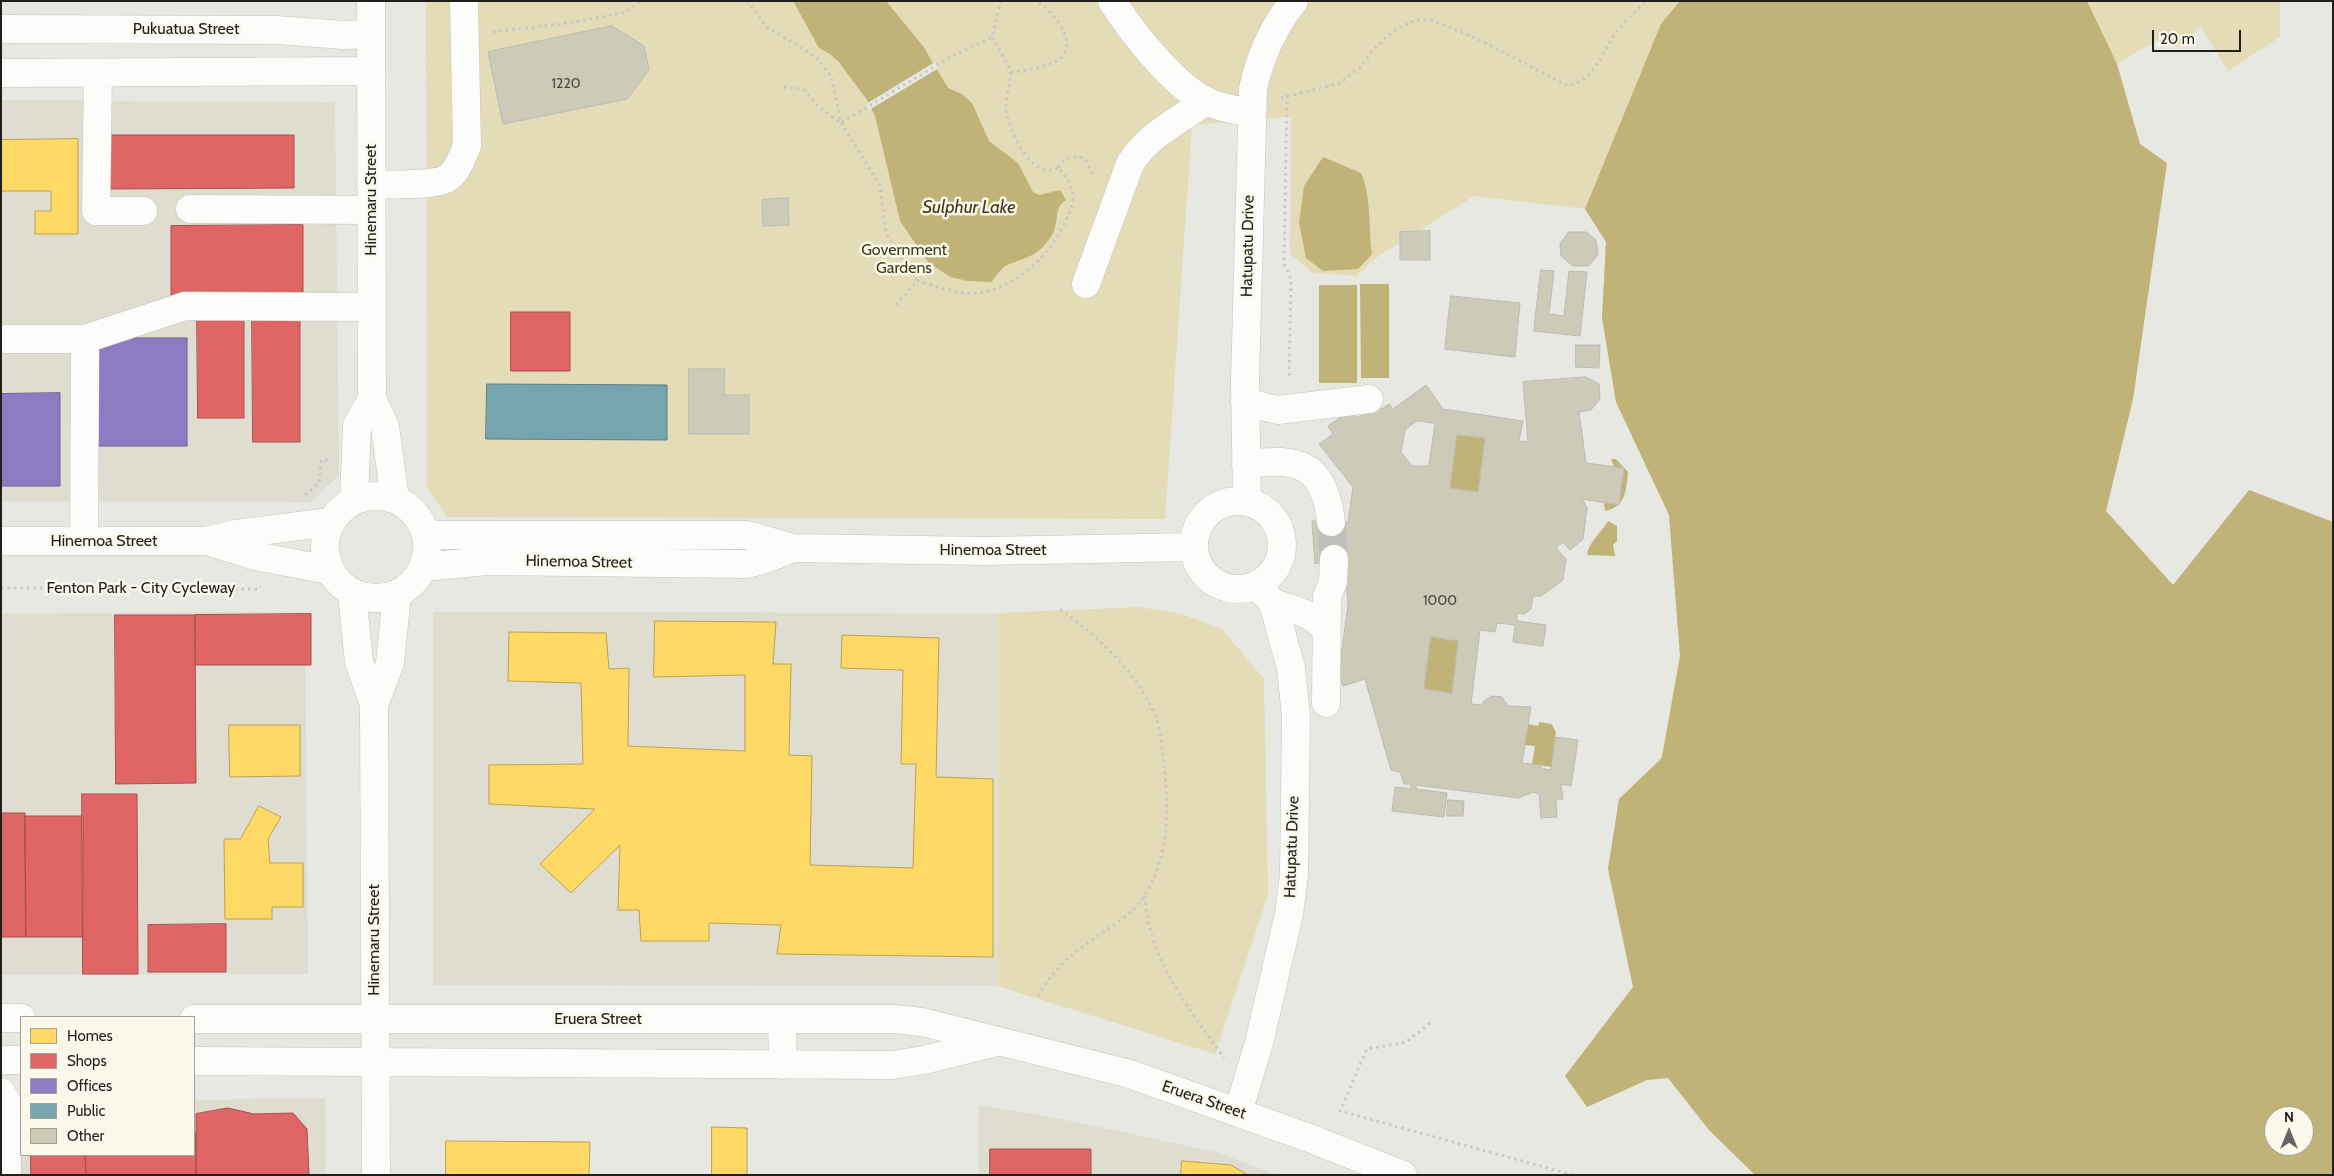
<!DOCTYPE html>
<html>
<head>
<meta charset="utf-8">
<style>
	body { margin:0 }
	#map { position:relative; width:2334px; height:1176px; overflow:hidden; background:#e8e8e2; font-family:Cabin,sans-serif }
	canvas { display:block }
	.frame { position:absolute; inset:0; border:2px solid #201f1b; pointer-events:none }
	.legend { position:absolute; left:20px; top:1016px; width:175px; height:140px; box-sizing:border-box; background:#faf7eb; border:1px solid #a3a198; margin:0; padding:6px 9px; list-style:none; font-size:15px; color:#201f1b }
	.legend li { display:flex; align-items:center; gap:10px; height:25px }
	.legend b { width:25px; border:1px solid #a3a198 }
	.north { position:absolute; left:2264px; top:1106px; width:50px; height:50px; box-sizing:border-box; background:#faf7eb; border:1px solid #a3a198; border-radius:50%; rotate:0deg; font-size:14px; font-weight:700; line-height:20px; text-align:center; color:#201f1b }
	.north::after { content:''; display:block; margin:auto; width:18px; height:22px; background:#666561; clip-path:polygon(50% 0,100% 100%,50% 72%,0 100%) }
	.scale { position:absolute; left:2152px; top:30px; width:89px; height:22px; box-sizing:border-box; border:2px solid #201f1b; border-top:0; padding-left:6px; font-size:15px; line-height:18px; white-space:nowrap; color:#201f1b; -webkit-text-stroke:4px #faf7eb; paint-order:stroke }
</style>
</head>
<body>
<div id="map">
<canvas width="2334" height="1176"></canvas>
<div class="frame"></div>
<ul class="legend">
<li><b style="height:14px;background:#ffd966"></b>Homes</li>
<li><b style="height:14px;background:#e06666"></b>Shops</li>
<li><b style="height:14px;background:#8e7cc3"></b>Offices</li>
<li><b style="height:14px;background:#76a5af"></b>Public</li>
<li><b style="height:14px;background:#cecab8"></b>Other</li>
</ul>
<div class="north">N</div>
<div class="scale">20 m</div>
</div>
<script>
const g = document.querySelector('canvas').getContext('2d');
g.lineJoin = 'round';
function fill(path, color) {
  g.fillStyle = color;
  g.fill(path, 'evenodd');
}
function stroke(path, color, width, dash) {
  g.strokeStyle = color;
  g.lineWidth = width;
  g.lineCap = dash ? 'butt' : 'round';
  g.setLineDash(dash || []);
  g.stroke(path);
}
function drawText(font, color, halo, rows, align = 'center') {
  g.font = font + ' Cabin,sans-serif';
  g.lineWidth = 5;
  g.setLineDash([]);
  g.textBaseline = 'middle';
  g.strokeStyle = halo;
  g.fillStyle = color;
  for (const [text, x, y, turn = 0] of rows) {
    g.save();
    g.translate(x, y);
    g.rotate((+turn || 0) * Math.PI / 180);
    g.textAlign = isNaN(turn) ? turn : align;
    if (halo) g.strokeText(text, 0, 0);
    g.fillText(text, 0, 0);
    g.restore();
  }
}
const built = new Path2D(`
	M1 100 335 102 339 476 311 502 1 501Z
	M305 612 308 974 1 975V613Z
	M433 612 998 613 997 986 433 985Z
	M325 1098 326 1175H1V1103H21V1155H194V1100Z
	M979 1105 1047 1116 1216 1152 1278 1175H978Z`);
const green = new Path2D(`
	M426 1H2280V37L2228 71 2201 27 2177 47 2164 36 2117 64 2140 144 2167 163 2133 399 2106 511 2173 585 2249 490 2333 522V1175H1755L1709 1130 1668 1078 1647 1080 1587 1107 1565 1076 1633 987 1608 869 1619 799 1661 758 1680 656 1669 515 1616 402 1602 318 1606 242 1585 209 1474 196 1373 260 1356 276 1313 273 1290 254 1291 117 1192 125 1165 519 447 517 427 487ZM2274 1116H2304V1146H2274Z
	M1139 607 1182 614 1222 629 1264 679 1268 895 1215 1054 997 986 998 613Z`);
const water = new Path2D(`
	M793 1H886L923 46 948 88 962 94 972 103 989 141 1018 163 1033 192 1039 195 1060 190 1066 200 1060 205C1055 215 1058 225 1052 235 1039 256 1027 257 1007 265 1002 267 995 278 991 282L968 281 950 277 928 262 900 221 875 116 867 100 838 61 830 54 819 48Z
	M1680 1H2087L2117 64 2140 144 2167 163 2133 399 2106 511 2173 585 2249 490 2333 522V1175H1755L1709 1130 1668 1078 1647 1080 1587 1107 1565 1076 1633 987 1608 869 1619 799 1662 758 1680 656 1669 515 1616 402 1602 318 1606 242 1585 209 1661 24ZM2274 1116H2304V1146H2274Z
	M1323 157 1361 173C1372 198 1368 227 1372 254L1358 269 1323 271 1306 258 1299 223 1304 186Z
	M1360 284H1389V378H1361Z
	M1319 285H1357V383H1319Z
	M1457 435 1485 438 1478 492 1450 488Z
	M1611 459H1616L1628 472C1626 490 1626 507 1605 511L1604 503 1619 504 1624 469 1614 467Z
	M1608 521 1617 526V541L1613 545 1615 556 1587 555C1589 541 1602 532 1608 521Z
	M1431 637 1458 641 1452 693 1424 689Z
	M1539 722 1552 724 1556 733 1551 767 1532 764 1535 746 1525 745 1528 724 1538 726Z`);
const pier = new Path2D(`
	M935 62 939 68 869 110 866 104Z`);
const homes = new Path2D(`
	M78 139V234H35V211H51V191H1V140Z
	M655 621 776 622 773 664H791L789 755 812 756 810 865 913 868 916 764H901L903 670 841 668 842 635 939 638 936 777 993 779V957L777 954 781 925 709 923V941H641L639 910H618L620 845 571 893 540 864 595 809 489 804V765L583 764 581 683 508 681 509 632 606 633 609 669 629 668 628 746 745 751V675L654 677Z
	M229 725H300V776L230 777Z
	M259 806 281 817 268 839 270 863H303V907H272V919H225L224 839H240Z
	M712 1127 747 1128V1175H712Z
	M446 1141 590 1142 589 1175H446Z
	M1182 1161 1231 1165 1248 1175H1181Z`);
const shops = new Path2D(`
	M106 135H294V188L106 189Z
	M303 225V298L171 299V226Z
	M252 311H300V442H253Z
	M511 312H570V371H511Z
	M197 315H244V418H198Z
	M311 614V665H195V615Z
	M115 615H195L196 783 116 784Z
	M82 794H137L138 974H83Z
	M1 813H25L26 937H1Z
	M25 816H83V937H26Z
	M226 924V972H148V925Z
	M228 1108 254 1114 293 1113 307 1129 309 1175H196V1114Z
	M194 1133H196V1175H86L85 1155H194Z
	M990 1149H1091V1175H990Z
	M31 1155H85L86 1175H31Z`);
const offices = new Path2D(`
	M96 338H187V446H97Z
	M60 393V486H1V394Z`);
const public = new Path2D(`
	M487 384 667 385V440L486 439Z`);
const building = new Path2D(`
	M612 26 644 46 649 70 627 99 503 124 488 52Z
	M788 198 789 225 763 226 762 200Z
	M1430 231V260H1400V232Z
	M1569 232H1586L1596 240 1598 255 1588 266H1573L1561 256 1560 244Z
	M1541 270 1554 271 1549 314 1564 316 1569 271 1587 272 1580 336 1534 331Z
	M1451 296 1520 303 1515 357 1445 349Z
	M1576 345H1600L1599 368 1576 367Z
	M689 369H725L724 395H749V434H689Z
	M1586 377 1599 384 1600 399 1591 410 1579 412 1586 463 1624 468 1619 505 1582 499 1587 508 1583 539 1570 550 1563 542 1556 548 1566 559 1563 580 1541 596H1533L1531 609 1524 614 1517 613V621L1546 625 1543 646 1513 642 1515 625 1497 623 1495 632 1480 630 1471 704 1483 705V702L1492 696 1502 697 1508 706 1531 707 1522 763 1541 765V768L1551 770 1555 737 1578 740 1571 786 1561 784 1563 799H1556L1557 817 1541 818 1539 794 1533 792 1519 798 1416 785V789L1447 793 1444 817 1392 811 1395 787 1411 789V784H1404L1400 772 1391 770 1365 679 1343 686 1339 671 1348 605 1344 557 1315 564 1312 521 1348 522 1353 487 1319 444 1333 434 1328 426 1351 410 1357 418 1377 402 1382 409 1389 404 1393 409 1426 385 1443 409 1523 421 1519 441 1528 442 1523 382ZM1417 421 1435 423 1429 466H1412L1401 452 1405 430ZM1457 435 1485 438 1478 492 1450 488ZM1431 637 1458 641 1452 693 1424 689Z
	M1448 800 1464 801 1463 816H1447Z`);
const minorTunnel = new Path2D(`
	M1331 522 1334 559`);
const path = new Path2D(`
	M747 1 767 27 817 58 831 76 841 123 880 185 886 233 917 281 894 307
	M493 32 563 24 627 12 640 1
	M1011 73C1025 70 1044 68 1057 61 1082 46 1053 10 1036 1
	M784 87 803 89 818 106 841 123 947 59 992 37 1001 1
	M1287 95 1284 263 1291 280 1289 380
	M1281 98 1340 83 1360 68 1373 50 1393 31 1415 20H1432L1482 41 1568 86C1599 78 1603 47 1621 26 1629 17 1638 9 1646 1
	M1058 167 1065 159 1079 156 1086 161 1094 177
	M917 281C936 286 959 295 978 293 1017 288 1051 254 1066 220 1070 212 1074 202 1073 194 1071 183 1064 175 1058 167 1033 184 1008 129 1006 109 1005 99 1012 79 1010 71 1006 59 997 48 992 37
	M305 495 319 483 321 460H328
	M1 588 258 589 260 586
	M1145 896C1148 960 1189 1008 1224 1058
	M1038 996C1053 969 1074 952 1099 935 1111 926 1125 919 1135 908 1170 868 1169 813 1164 764 1162 748 1161 729 1155 715 1137 672 1097 636 1060 609
	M1430 1023 1406 1042 1367 1049 1340 1111 1573 1175`);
const minor = new Path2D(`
	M371 1 372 399 385 427 395 499
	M1112 1C1131 31 1174 86 1206 101 1220 108 1236 110 1251 113
	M1 29 277 30 343 35 371 34
	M1 73 371 71
	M98 73 96 211H143
	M371 185C388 184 432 186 446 179 457 173 462 157 467 146L464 1
	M190 209 371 210
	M1086 284 1130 164C1147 136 1179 120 1206 101
	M1 339H85L185 306 371 307
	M1245 402 1278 410 1369 399
	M1246 464C1298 458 1324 462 1331 522
	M325 547a51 51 0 1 1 102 0a51 51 0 1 1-102 0Z
	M354 500 357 425 372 399
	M1194 545a44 44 0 1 1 88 0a44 44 0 1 1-88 0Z
	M1247 502 1245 380 1253 89C1260 57 1273 27 1294 1
	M426 535H747L793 548 984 551 1194 547
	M1 541H206L236 534 330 522
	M84 541 85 339
	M210 542 255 556 329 570
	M423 567 487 561 747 564 763 560 793 548
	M352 593 359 662 374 705 376 1175
	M1273 603C1293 610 1315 613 1326 631
	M1326 703 1327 596 1333 582 1334 559
	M374 705 390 663 397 594
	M1 1018H21
	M194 1019H894L922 1022 1130 1074 1309 1138 1403 1175
	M782 1019 783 1065
	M1 1060H21
	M194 1061 892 1065 924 1060 997 1042
	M1 1092 7 1102V1175
	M1238 1112 1259 1043 1289 914 1294 875 1296 716 1291 668 1273 603 1257 585`);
const numberNames = [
	["1220",566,84],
	["1000",1440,601]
];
const streetNames = [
	["Pukuatua Street",186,29],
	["Hinemaru Street",371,200,-90],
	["Hatupatu Drive",1248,246,-89],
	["Hinemoa Street",104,541],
	["Hinemoa Street",993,550],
	["Hinemoa Street",579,562,1],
	["Fenton Park - City Cycleway",141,588],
	["Hatupatu Drive",1292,847,-88],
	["Hinemaru Street",374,940,-90],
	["Eruera Street",598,1019],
	["Eruera Street",1204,1100,19]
];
const parkNames = [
	["Government",904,250],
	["Gardens",904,268]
];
const waterNames = [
	["Sulphur Lake",969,208]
];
fill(built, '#dfddd0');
fill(green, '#e4dcb7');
fill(water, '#bfb377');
fill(pier, '#e8e8e2');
fill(homes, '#ffd966');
stroke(homes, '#bca150', 1);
fill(shops, '#e06666');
stroke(shops, '#a65150', 1);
fill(offices, '#8e7cc3');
stroke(offices, '#6d6091', 1);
fill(public, '#76a5af');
stroke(public, '#5c7d83', 1);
fill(building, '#cecab8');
stroke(building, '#babab5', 1);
stroke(minorTunnel, '#c0c0ba', 28, [28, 14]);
stroke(minor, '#c4c4bf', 29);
stroke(path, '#c9c8c6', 3, [2.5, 4]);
stroke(minor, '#fcfcfb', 28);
drawText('14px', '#4c4a42', null, numberNames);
drawText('16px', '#201f1b', '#faf7eb', streetNames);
drawText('16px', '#423a16', '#faf7eb', parkNames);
drawText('italic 18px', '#403814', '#faf7eb', waterNames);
</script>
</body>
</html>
